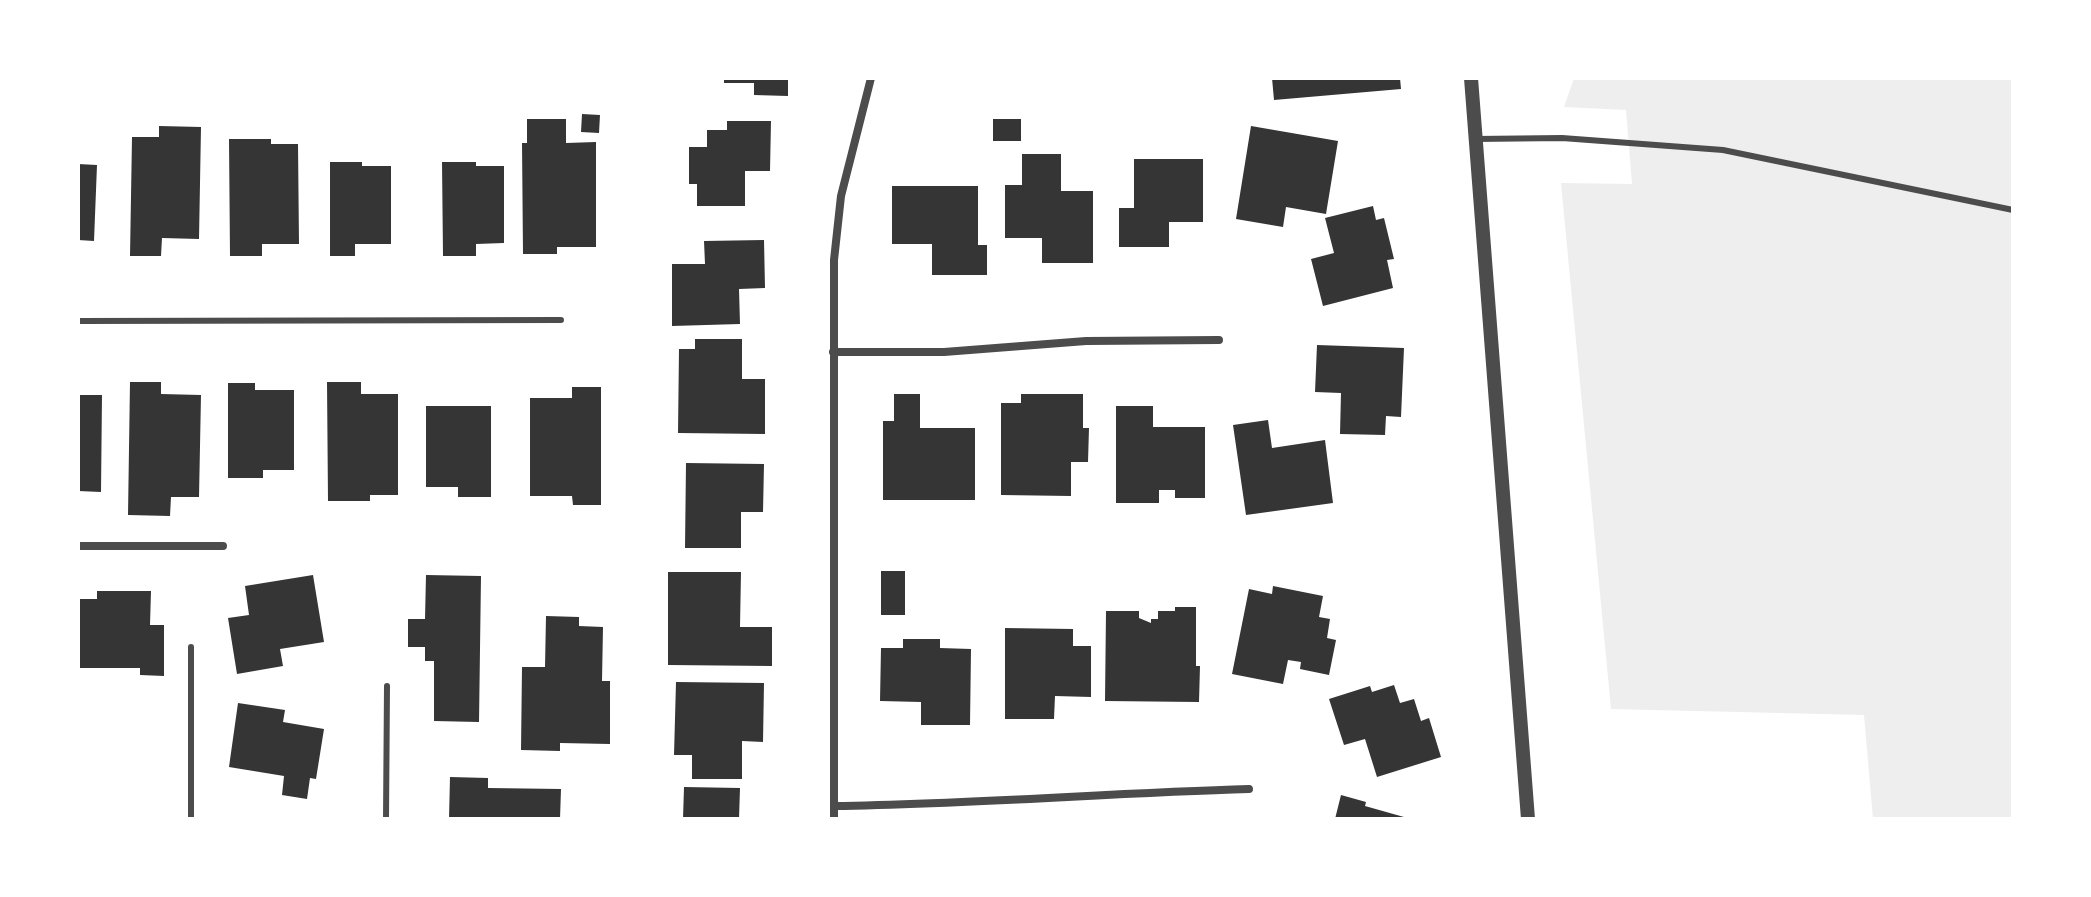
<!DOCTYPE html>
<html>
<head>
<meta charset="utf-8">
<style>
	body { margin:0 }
	#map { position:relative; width:2091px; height:897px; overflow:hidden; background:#fff; font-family:Jost,sans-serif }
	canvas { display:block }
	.frame { position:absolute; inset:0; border:80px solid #fff; pointer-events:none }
</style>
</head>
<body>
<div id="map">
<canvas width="2091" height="897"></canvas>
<div class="frame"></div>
</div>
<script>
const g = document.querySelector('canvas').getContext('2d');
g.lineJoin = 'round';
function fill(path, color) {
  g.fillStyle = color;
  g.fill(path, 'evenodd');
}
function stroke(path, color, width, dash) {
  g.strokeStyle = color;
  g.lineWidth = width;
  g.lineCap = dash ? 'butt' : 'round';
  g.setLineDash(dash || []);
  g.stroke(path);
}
const green = new Path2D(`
	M1574 78H2013V819H1873L1864 715 1611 709 1561 183 1632 184 1626 110 1564 107Z`);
const building = new Path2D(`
	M724 78H788V96L754 95V83H724Z
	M1272 78H1400L1401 89 1274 100Z
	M582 114 600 115 599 133 581 132Z
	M527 119H566V143L596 142V247H557V254H523L522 143H527Z
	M993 119H1021V141H993Z
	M727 121H771L770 171H745V206H697V184H689V147H707V130H727Z
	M159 126 201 127 199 239 162 238 161 256H130L132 137H159Z
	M1251 126 1338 141 1326 214 1286 207 1283 227 1236 219Z
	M229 139H271V144H298L299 244H262V256H230Z
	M1022 154H1061V191H1093V263H1042V238H1005V185H1022Z
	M1134 159H1203V222H1169V247H1119V208H1134Z
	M330 162H362V166H391V244H355V256H330Z
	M442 162H476V166H504V243L476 244V256H443Z
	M78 164 97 165 94 241 78 240Z
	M892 186H978V245H987V275H932V244H892Z
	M1373 206 1376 220 1384 218 1394 259 1387 260 1393 288 1323 306 1311 259 1334 253 1325 218Z
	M764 240 765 288 739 289 740 324 672 326V264H705L704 241Z
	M695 339H742V379H765V434L678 433 679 349H695Z
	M1317 345 1404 348 1401 417 1386 416 1385 435 1340 434 1341 393 1315 392Z
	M130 382H161V394L201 395 199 497H171L170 516 128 515Z
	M327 382H361V394H398V495H370V501H328Z
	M228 383H255V390H294V470H263V478H228Z
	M572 387H601V505H573L572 496H530V398H572Z
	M894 394H920V428H975V500H883V421H894Z
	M1021 394H1083V428H1089L1088 462H1071V496L1001 495V403H1021Z
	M78 395H102L101 492 78 491Z
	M426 406H491V497H458V487H426Z
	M1116 406H1153V427H1205V498H1175V490H1159V503H1116Z
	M1268 420 1272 448 1325 440 1333 503 1246 515 1233 425Z
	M686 463 764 464 763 512H741V548H685Z
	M881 571H905V615H881Z
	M668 572H741L740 627H772V666L668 665Z
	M313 575 324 642 280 649 283 666 237 674 228 618 249 615 245 586Z
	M426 575 481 576 479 722 434 721V661H425V647H408V619H425Z
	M1273 586 1323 596 1319 617 1330 619 1327 638 1336 640 1329 675 1300 669 1301 662 1288 660 1283 684 1232 674 1249 589 1272 594Z
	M97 591H151L150 625H164V676L140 675V668H78V599H97Z
	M1175 607H1196V666H1200L1199 702 1105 701 1106 611H1139V618L1151 623V619H1158V611H1175Z
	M546 616 579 617V626L603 627 602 681H610V744L560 743V751L521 750 522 667H545Z
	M1005 628 1073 629V646H1091V697L1055 696 1054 719H1005Z
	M903 639H940V648L971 649 970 725H921V702L880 701 881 648H903Z
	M676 682 764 683 763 742 742 741V779H692V755H674Z
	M1394 685 1400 703 1414 699 1421 721 1429 718 1441 757 1377 777 1365 739 1344 745 1329 699 1370 686 1372 692Z
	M238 703 285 710 283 722 324 729 316 779 310 778 307 799 282 795 284 776 229 767Z
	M450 777 488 778V788L561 789 560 819H449Z
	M684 787 740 788 739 819H683Z
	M1341 795 1366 802 1365 806 1411 819H1335Z`);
const service = new Path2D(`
	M1475 139 1562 138 1723 150 2013 210
	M78 321 561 320
	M191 819V647
	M386 819 387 686`);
const minor = new Path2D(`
	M833 352H944L1086 341 1219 340
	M78 546H223
	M834 806C972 804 1111 793 1249 789
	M834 819V260L841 196 871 78`);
const tertiary = new Path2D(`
	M1471 78 1528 819`);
fill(green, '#eee');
fill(building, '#353535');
stroke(service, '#4c4c4c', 6);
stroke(minor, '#4c4c4c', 8);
stroke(tertiary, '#4c4c4c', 14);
</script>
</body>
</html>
